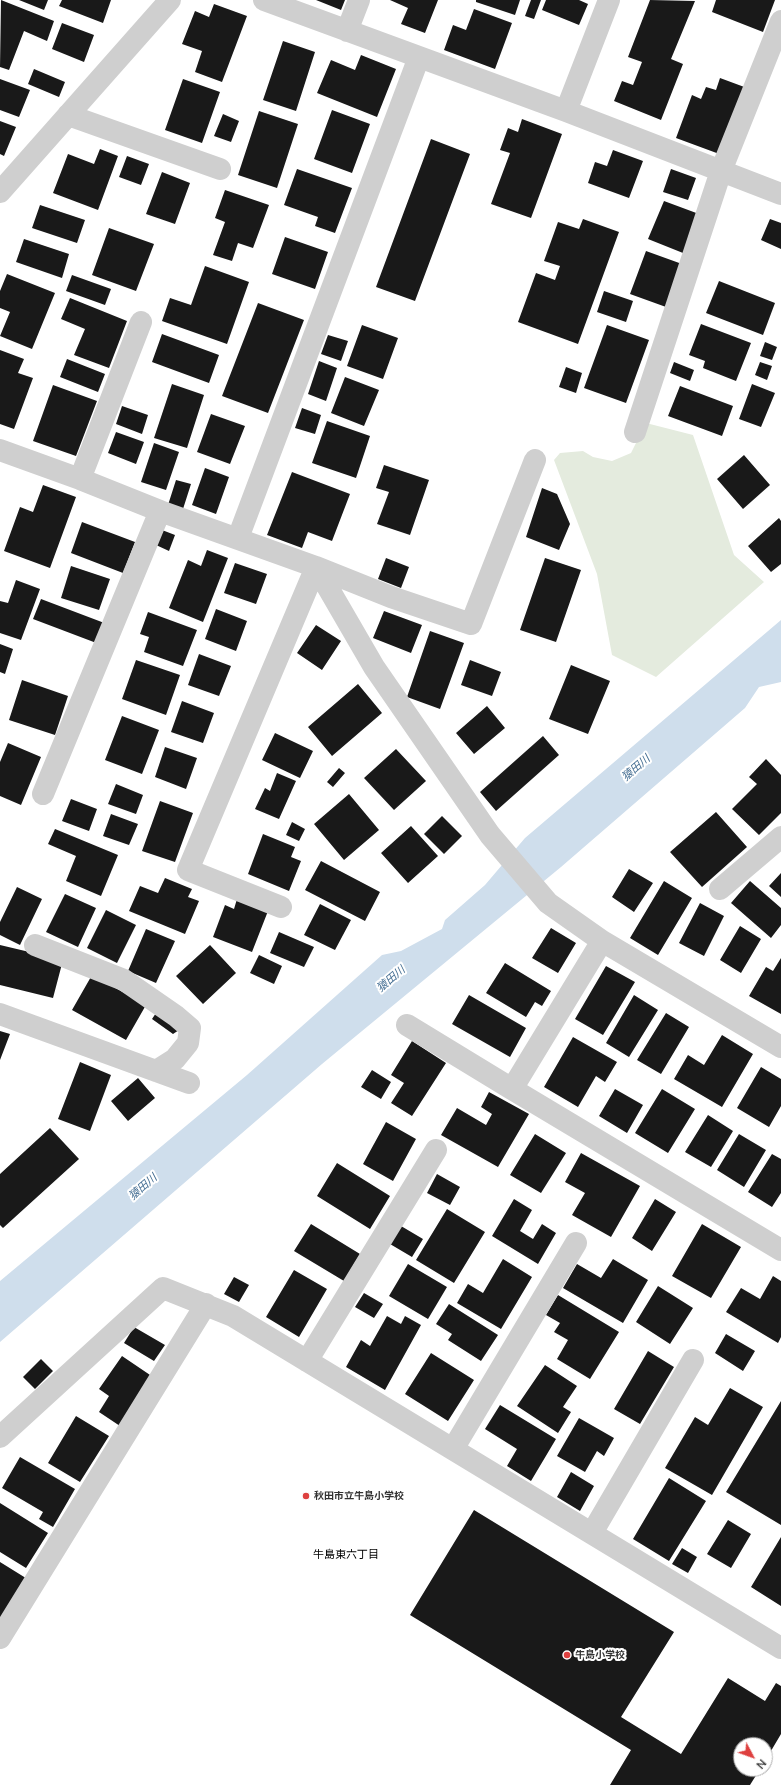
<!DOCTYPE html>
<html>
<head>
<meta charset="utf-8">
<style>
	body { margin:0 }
	#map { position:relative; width:781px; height:1785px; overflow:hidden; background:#fff; font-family:Mulish,sans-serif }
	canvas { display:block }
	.north { position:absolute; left:733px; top:1737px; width:40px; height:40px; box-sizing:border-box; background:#fff; border:1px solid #adadad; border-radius:50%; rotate:131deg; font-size:11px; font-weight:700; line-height:16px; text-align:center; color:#323232 }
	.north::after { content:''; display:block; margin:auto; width:14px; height:18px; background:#de403f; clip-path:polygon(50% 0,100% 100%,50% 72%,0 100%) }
</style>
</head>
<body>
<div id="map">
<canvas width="781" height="1785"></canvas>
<div class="north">N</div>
</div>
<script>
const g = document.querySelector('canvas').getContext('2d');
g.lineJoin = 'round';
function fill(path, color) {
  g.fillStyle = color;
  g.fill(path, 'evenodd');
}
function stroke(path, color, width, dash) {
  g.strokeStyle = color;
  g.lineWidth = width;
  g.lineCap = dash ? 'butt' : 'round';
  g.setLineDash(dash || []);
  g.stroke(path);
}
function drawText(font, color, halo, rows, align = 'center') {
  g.font = font + ' Mulish,"Noto Sans JP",sans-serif';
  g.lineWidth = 4;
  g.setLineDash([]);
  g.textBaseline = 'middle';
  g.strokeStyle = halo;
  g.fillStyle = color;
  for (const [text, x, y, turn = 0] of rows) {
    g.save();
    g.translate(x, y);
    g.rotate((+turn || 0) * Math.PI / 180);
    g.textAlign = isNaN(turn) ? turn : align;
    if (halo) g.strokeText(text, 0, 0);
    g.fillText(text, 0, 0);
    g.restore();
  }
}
const green = new Path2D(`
	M646 423 693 435 734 555 764 582 656 677 612 655 597 574 554 460 560 453 583 451 593 457 612 461 631 453Z`);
const water = new Path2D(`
	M781 620V682L759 687 745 708 561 867 322 1064 0 1342V1281L6 1276 247 1075 382 955 401 951 442 929 445 920 485 885 525 838Z`);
const building = new Path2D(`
	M1 0 54 21 47 41 24 31 9 70 0 67Z
	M19 0H48L44 10Z
	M62 0H111L103 23 59 6Z
	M316 0H345L341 10Z
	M390 0H438L425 33 401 24 408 8Z
	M476 0H520L515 15 476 2Z
	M531 0H541L534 19 525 16Z
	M546 0H579L588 4 579 25 542 10Z
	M650 0 695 1 671 59 683 64 661 120 614 101 622 81 633 85 642 62 628 57Z
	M716 0H775L763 32 712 12Z
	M214 4 247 16 222 82 195 72 202 51 182 44 195 11 209 17Z
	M474 9 512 23 495 69 444 50 453 25 466 30Z
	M62 23 94 35 84 62 52 49Z
	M283 41 315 52 296 111 263 100Z
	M361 55 396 69 377 117 317 93 331 60 355 70Z
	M34 69 65 82 59 97 28 84Z
	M720 78 747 88 722 155 676 138 692 95 701 99 706 87 716 90Z
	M0 79 30 90 19 117 0 110Z
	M183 79 220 92 202 143 165 130Z
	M332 110 370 124 352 173 314 159Z
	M259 111 298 124 277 188 238 175Z
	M223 114 239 121 231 142 214 136Z
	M522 119 562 134 531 218 491 204 510 153 500 150 508 128 518 132Z
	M0 121 16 127 4 156 0 154Z
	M431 139 470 154 415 301 376 287Z
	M100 149 118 156 98 210 53 193 68 154 94 164Z
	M613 150 643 161 629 198 588 183 595 162 607 166Z
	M127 156 149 164 141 185 119 177Z
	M297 169 352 188 335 233 315 226 318 217 284 205Z
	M671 169 696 178 688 200 663 192Z
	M162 172 190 183 175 224 146 214Z
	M225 190 269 205 253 248 238 243 232 261 213 255 225 222 215 218Z
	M664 201 699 214 683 253 648 239Z
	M40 205 85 220 77 243 32 228Z
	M583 219 619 232 578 344 518 322 536 273 555 280 560 266 544 261 558 222 579 229Z
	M770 219 781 223V249L761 240Z
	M109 228 154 244 136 291 92 275Z
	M285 237 328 252 315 289 272 274Z
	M24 239 69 254 62 278 16 262Z
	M646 251 682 264 666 307 630 294Z
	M205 266 249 282 227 344 162 321 170 298 191 305Z
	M7 274 55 293 32 349 0 336 10 312 0 308V291Z
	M72 275 111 289 105 305 66 291Z
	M719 281 775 303 763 335 706 313Z
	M604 291 633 301 626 322 597 312Z
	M70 298 127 321 109 368 74 355 85 329 61 319Z
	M258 303 304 320 268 413 222 396Z
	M701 324 751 343 736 381 703 368 705 361 689 355Z
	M362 325 398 338 383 379 347 366Z
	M607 325 649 340 626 403 584 388Z
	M162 334 219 355 209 383 152 362Z
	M328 335 348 341 341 361 321 354Z
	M765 342 777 347 772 360 760 356Z
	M0 350 24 359 18 373 33 378 14 429 0 424Z
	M67 359 105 374 98 392 60 377Z
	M319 361 337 368 326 401 308 394Z
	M674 362 694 370 690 381 670 373Z
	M760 362 772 366 767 380 755 375Z
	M566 367 582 373 576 393 559 387Z
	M345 377 379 390 364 426 331 413Z
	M172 384 204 395 187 448 154 438Z
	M752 384 775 393 761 427 739 419Z
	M53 385 97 401 76 456 33 441Z
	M680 386 733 406 722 436 668 416Z
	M122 406 148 415 142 434 116 424Z
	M302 408 321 415 315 434 295 428Z
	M211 414 245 426 230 464 197 452Z
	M327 421 370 436 356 478 312 463Z
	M116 432 144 442 136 464 108 453Z
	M154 443 179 452 166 490 141 482Z
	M744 455 770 485 743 509 717 479Z
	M384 465 429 480 410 535 377 524 389 492 376 488Z
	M205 468 229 477 216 514 192 505Z
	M292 472 350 494 332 541 308 532 302 548 267 535Z
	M176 480 191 484 183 509 168 505Z
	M43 485 76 497 50 568 4 551 20 507 33 512Z
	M542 488 557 494 570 524 559 550 526 537Z
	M779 518 781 521V564L771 572 748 546Z
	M82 522 135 542 123 573 71 553Z
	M162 530 175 535 169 551 156 545Z
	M207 550 228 558 203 622 169 608 188 560 201 566Z
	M386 558 409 567 401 588 378 579Z
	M545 558 581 570 556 642 520 630Z
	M235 563 267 574 256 604 224 593Z
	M71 566 110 579 99 610 61 598Z
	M16 580 40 589 21 640 0 633V601L8 603Z
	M41 599 107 624 99 644 33 619Z
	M216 609 247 621 236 651 205 639Z
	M384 611 422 625 411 653 373 638Z
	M148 612 197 630 183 666 144 652 149 637 140 634Z
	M316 625 341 641 322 670 297 653Z
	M430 631 464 643 440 709 407 697Z
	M0 644 13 649 5 674 0 672Z
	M199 654 231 666 219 696 188 685Z
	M136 660 180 675 166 715 122 699Z
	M470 660 501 672 492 696 461 685Z
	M571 665 610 681 588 734 549 719Z
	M22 680 68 696 55 735 9 720Z
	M358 684 382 713 332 756 308 727Z
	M182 701 214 713 203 743 171 732Z
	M487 706 505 728 474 754 456 733Z
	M122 716 159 730 142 774 105 760Z
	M275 733 313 751 300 778 262 760Z
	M543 736 559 755 496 811 480 792Z
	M8 743 41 757 21 805 0 796V762Z
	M165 747 197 758 186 789 155 777Z
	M396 749 426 781 394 810 364 778Z
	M766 759 781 775V813L759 835 732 809 757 784 749 777Z
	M339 768 345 773 333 787 327 782Z
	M277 773 296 781 279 819 255 809 265 788 270 791Z
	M116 784 143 795 136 814 108 804Z
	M349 794 379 830 344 860 314 824Z
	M71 799 97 809 89 831 62 821Z
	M160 801 193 813 175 862 142 851Z
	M716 812 747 847 702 887 670 852Z
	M111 814 138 824 129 845 103 836Z
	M442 816 462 836 444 854 424 834Z
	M292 822 305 829 299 841 286 835Z
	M411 826 438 856 408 883 381 853Z
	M55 829 118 855 101 896 66 881 76 856 48 844Z
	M263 834 295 847 291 857 301 861 289 891 248 874Z
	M321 861 380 892 365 921 305 890Z
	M629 869 653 883 634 912 612 897Z
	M781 873V897L769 886Z
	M165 878 192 889 188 897 199 901 185 934 129 911 140 886 158 893Z
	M664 881 692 898 658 955 630 938Z
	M750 881 781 908V925L771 938 731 903Z
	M17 887 42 899 20 945 0 935V922Z
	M65 894 96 908 78 947 46 932Z
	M237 899 268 911 252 952 213 937 225 905 234 909Z
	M700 903 724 916 704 956 679 943Z
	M320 904 351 920 335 950 304 935Z
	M106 910 136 925 117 963 87 948Z
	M740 926 761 939 741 973 720 960Z
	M551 928 576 943 558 973 532 958Z
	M146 929 175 941 156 983 128 971Z
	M279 932 314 947 304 967 270 953Z
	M0 945 63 960 53 998 0 985Z
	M210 945 236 973 203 1004 176 976Z
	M259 955 282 966 274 984 250 973Z
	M781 958V1014L749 996 766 967 773 971Z
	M505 963 551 991 542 1006 535 1002 526 1017 486 993Z
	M606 966 635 982 603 1035 575 1019Z
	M92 975 146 1005 126 1040 72 1010Z
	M469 995 526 1028 510 1057 452 1024Z
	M634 995 658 1010 629 1057 606 1043Z
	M158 1010 182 1028 173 1034 152 1019Z
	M666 1013 689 1027 661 1074 637 1060Z
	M0 1031 10 1034 0 1060Z
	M722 1035 753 1054 722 1107 674 1079 688 1055 704 1065Z
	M573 1037 617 1062 605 1082 596 1076 578 1107 544 1087Z
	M412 1041 446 1063 412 1116 391 1103 404 1083 391 1075Z
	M80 1062 111 1075 90 1131 58 1119Z
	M761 1067 781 1079V1106L769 1127 737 1108Z
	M372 1070 391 1082 381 1099 361 1087Z
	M138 1078 155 1098 128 1121 111 1101Z
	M615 1089 643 1105 627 1133 599 1116Z
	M662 1089 695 1109 668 1153 635 1133Z
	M489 1092 529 1114 498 1167 441 1135 457 1108 486 1125 492 1114 481 1107Z
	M708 1115 733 1131 711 1167 685 1152Z
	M386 1122 416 1139 393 1181 363 1164Z
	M50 1128 79 1159 3 1228 0 1225V1174Z
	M535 1134 566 1153 541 1193 510 1175Z
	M739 1134 766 1150 744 1187 717 1170Z
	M581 1153 640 1186 611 1237 572 1215 585 1193 565 1182Z
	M772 1154 781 1159V1193L772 1207 748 1192Z
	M337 1163 390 1196 370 1229 317 1196Z
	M437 1174 460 1187 450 1205 427 1193Z
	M514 1199 532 1210 520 1231 533 1239 542 1224 556 1233 538 1264 492 1236Z
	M655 1199 676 1212 652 1251 632 1238Z
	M447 1209 485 1232 454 1283 416 1260Z
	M311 1224 360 1254 344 1281 294 1251Z
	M702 1224 741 1247 711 1298 672 1276Z
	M401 1226 423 1239 412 1257 390 1244Z
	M503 1259 532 1277 501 1329 457 1303 468 1284 483 1293Z
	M613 1259 648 1280 623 1323 563 1288 577 1264 601 1278Z
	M408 1264 447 1287 428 1319 389 1296Z
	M294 1270 327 1289 299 1337 266 1317Z
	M773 1276 781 1281V1337L778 1343 726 1312 741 1288 760 1299Z
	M234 1277 249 1285 239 1302 224 1294Z
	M658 1286 693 1308 670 1344 636 1322Z
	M364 1293 383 1304 374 1318 355 1307Z
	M558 1295 619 1332 590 1379 557 1359 568 1340 554 1332 560 1323 546 1315Z
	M449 1304 498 1335 481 1361 448 1340 452 1334 436 1324Z
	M387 1316 401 1324 405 1316 421 1325 385 1390 346 1367 361 1340 370 1346Z
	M134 1327 165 1345 154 1361 124 1343Z
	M726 1334 755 1351 743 1371 715 1353Z
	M648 1351 674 1367 640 1424 614 1409Z
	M431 1353 474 1380 448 1421 405 1394Z
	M122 1356 153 1377 120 1426 99 1412 109 1396 99 1389Z
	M41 1359 53 1371 35 1389 23 1377Z
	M545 1365 577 1386 563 1407 571 1412 558 1433 517 1406Z
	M730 1388 763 1407 712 1495 665 1468 695 1417 708 1425Z
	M781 1401V1525L726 1492Z
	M500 1405 556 1439 531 1481 507 1466 517 1449 485 1429Z
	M76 1416 109 1436 80 1482 48 1463Z
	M579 1418 614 1438 604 1456 597 1451 585 1472 557 1456Z
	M20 1457 75 1489 53 1527 39 1519 43 1512 2 1488Z
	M571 1472 594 1486 580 1511 557 1497Z
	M669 1478 706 1501 669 1561 633 1539Z
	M0 1503 48 1533 26 1568 0 1552Z
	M474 1510 674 1632 621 1717 681 1754 728 1678 765 1701 776 1683 781 1686V1734L765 1761V1745H741V1769H760L750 1785H610L631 1750 410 1615Z
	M728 1520 751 1534 731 1568 707 1554Z
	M781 1537V1606L751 1587Z
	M682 1548 697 1557 688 1573 672 1564Z
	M0 1562 29 1580 0 1622Z`);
const street = new Path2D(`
	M264 0 566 111 781 194
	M347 31 359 0
	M566 111 609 0
	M68 115 220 169
	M0 192 170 0
	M635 432 721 171 781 21
	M0 450 80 479 160 511 316 567 374 667 490 835 548 903 602 941 781 1047
	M80 479 141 322
	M238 538 419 57
	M43 794 160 511
	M720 889 781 837
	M281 907 188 870 316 567 391 597 471 624 535 460
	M602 941 512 1089 781 1250
	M35 945 124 980 176 1016 190 1028 188 1043 175 1059 156 1071
	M0 1014 189 1083
	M407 1025 512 1089
	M307 1361 436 1150
	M0 1437 163 1288 233 1316 781 1648
	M453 1449 576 1243
	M592 1533 693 1360
	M0 1638 206 1304`);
const markers = [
	[306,1496,4,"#de403f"],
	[567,1655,4,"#de403f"]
];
const poiNames = [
	["秋田市立牛島小学校",314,1496],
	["牛島小学校",575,1655]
];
const waterNames = [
	["猿田川",636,768,-41],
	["猿田川",391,979,-40],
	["猿田川",143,1187,-41]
];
const neighbourhoodNames = [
	["牛島東六丁目",346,1555]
];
fill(green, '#e4ebde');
fill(water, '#cfdeec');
fill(building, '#191919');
stroke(street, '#cfcfcf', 22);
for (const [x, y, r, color] of markers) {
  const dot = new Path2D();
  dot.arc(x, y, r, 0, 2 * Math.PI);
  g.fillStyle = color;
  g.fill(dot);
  stroke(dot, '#fff', 1.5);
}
drawText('bold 10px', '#323232', '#fff', poiNames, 'left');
drawText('italic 11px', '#426c91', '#fff', waterNames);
drawText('11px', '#000', '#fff', neighbourhoodNames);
</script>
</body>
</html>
